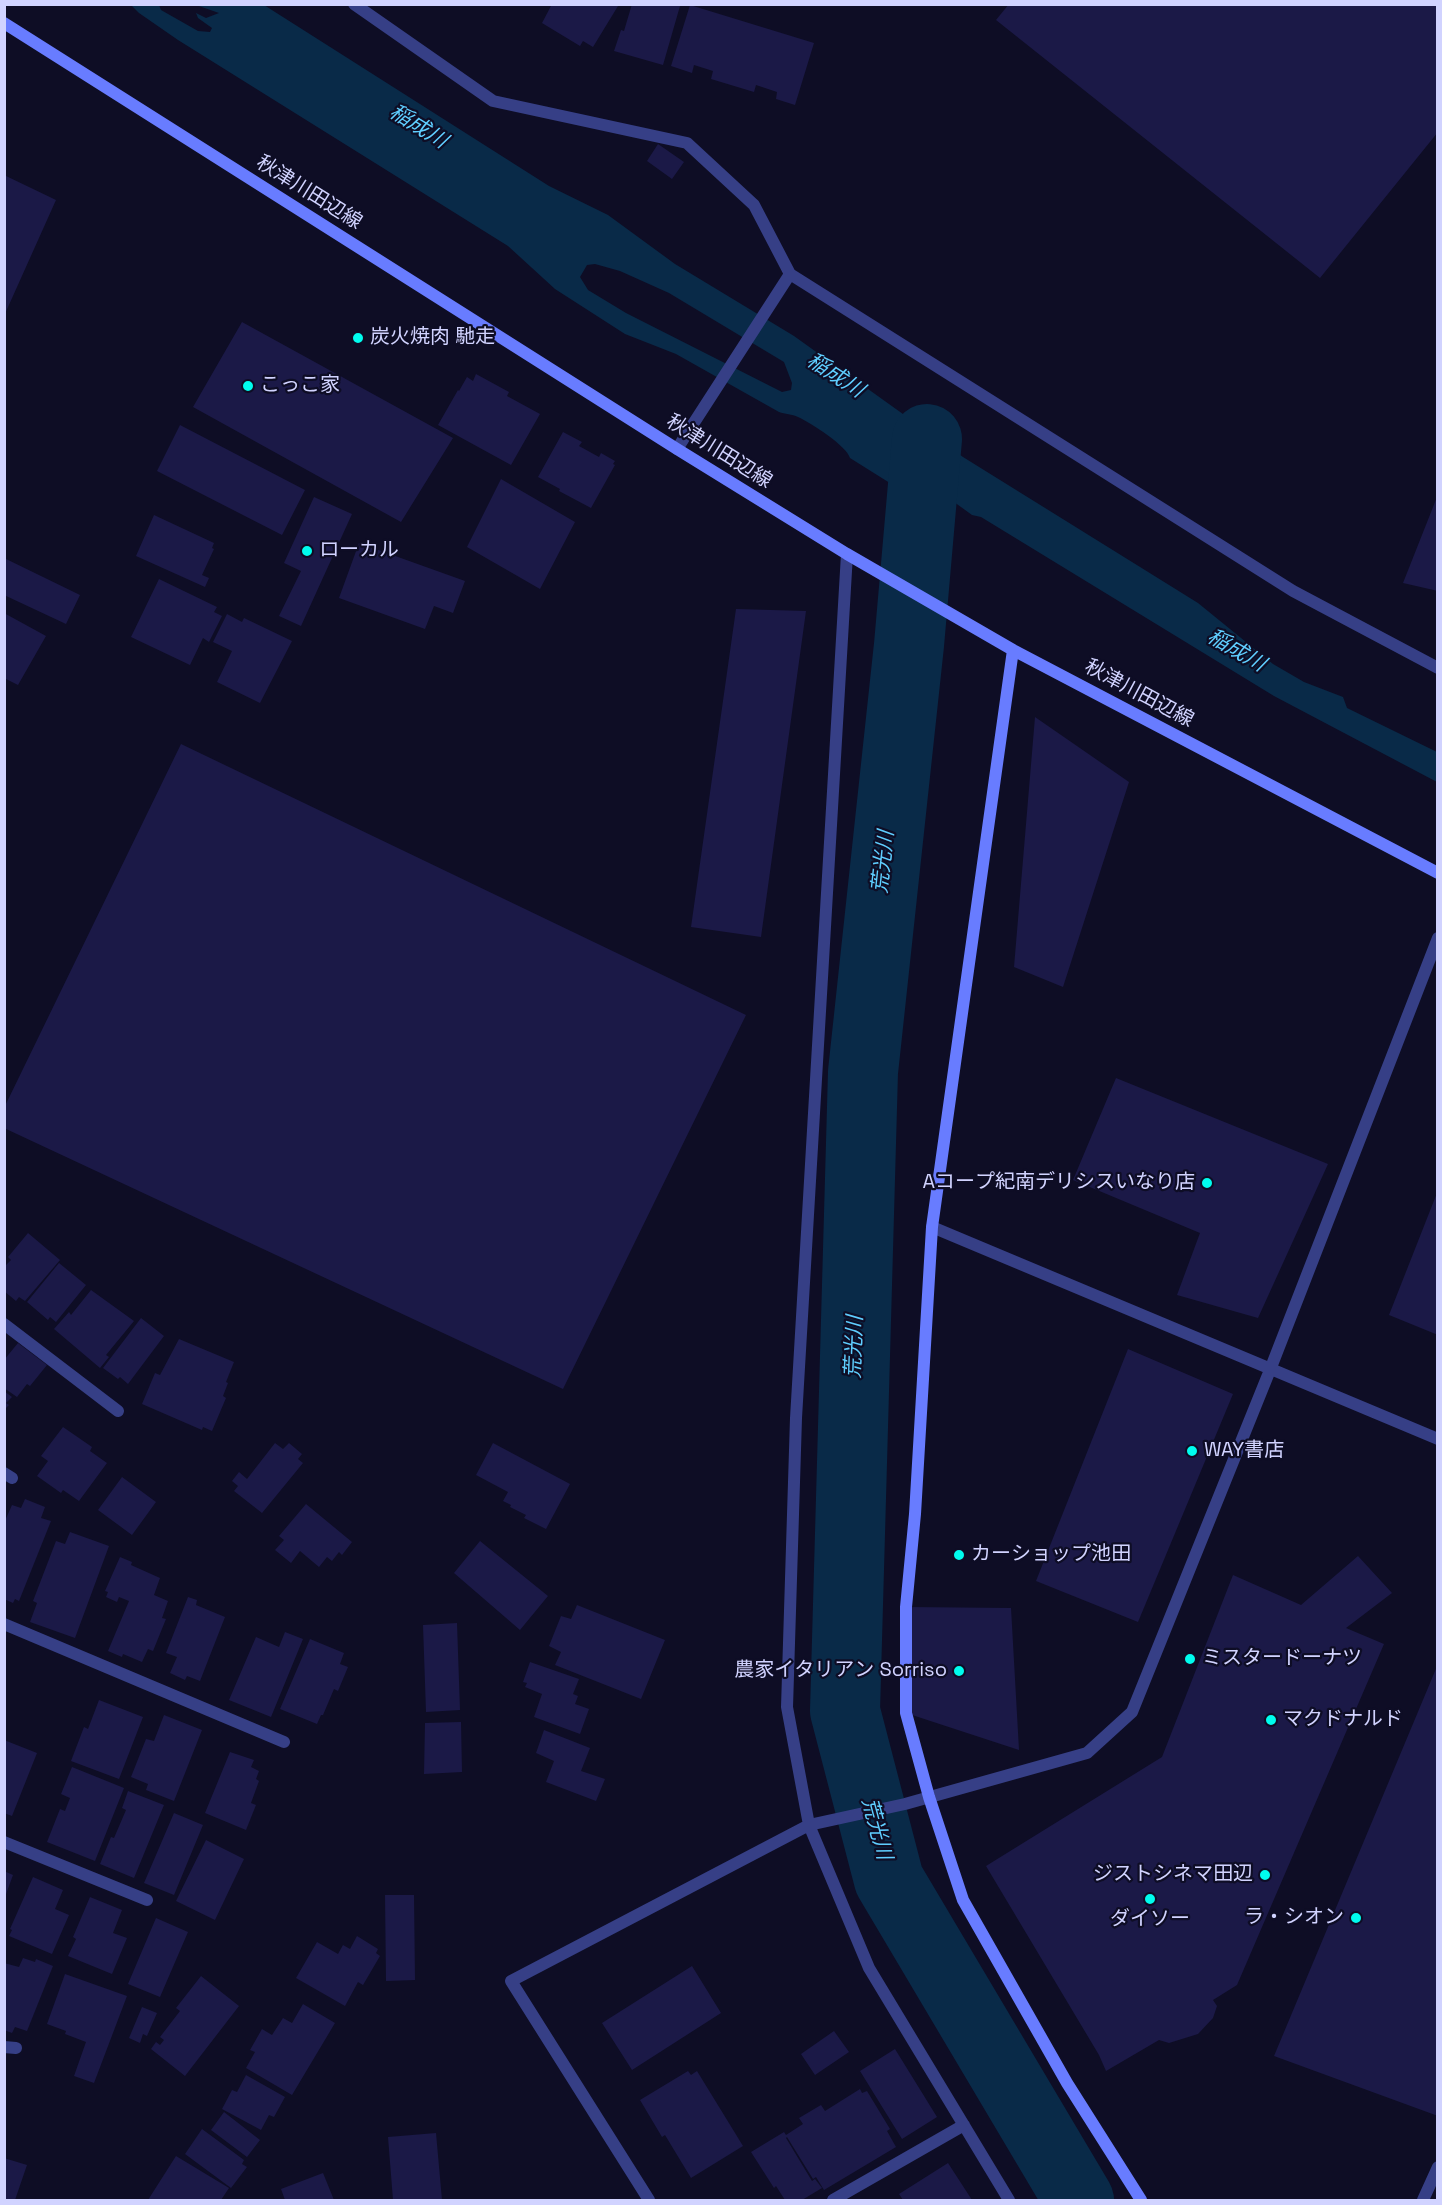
<!DOCTYPE html>
<html>
<head>
<meta charset="utf-8">
<style>
	body { margin:0 }
	#map { position:relative; width:1442px; height:2205px; overflow:hidden; background:#0e0d25; font-family:"Space Grotesk",sans-serif }
	canvas { display:block }
	.frame { position:absolute; inset:0; border:6px solid #d1d3ff; pointer-events:none }
</style>
</head>
<body>
<div id="map">
<canvas width="1442" height="2205"></canvas>
<div class="frame"></div>
</div>
<script>
const g = document.querySelector('canvas').getContext('2d');
g.lineJoin = 'round';
function fill(path, color) {
  g.fillStyle = color;
  g.fill(path, 'evenodd');
}
function stroke(path, color, width, dash) {
  g.strokeStyle = color;
  g.lineWidth = width;
  g.lineCap = dash ? 'butt' : 'round';
  g.setLineDash(dash || []);
  g.stroke(path);
}
function drawText(font, color, halo, rows, align = 'center') {
  g.font = font + ' "Space Grotesk","Noto Sans JP",sans-serif';
  g.lineWidth = 4.5;
  g.setLineDash([]);
  g.textBaseline = 'middle';
  g.strokeStyle = halo;
  g.fillStyle = color;
  for (const [text, x, y, turn = 0] of rows) {
    g.save();
    g.translate(x, y);
    g.rotate((+turn || 0) * Math.PI / 180);
    g.textAlign = isNaN(turn) ? turn : align;
    if (halo) g.strokeText(text, 0, 0);
    g.fillText(text, 0, 0);
    g.restore();
  }
}
const water = new Path2D(`
	M131 5H159L161 10 198 31 210 32 212 28 198 18 196 13 206 18 219 13 196 5H264L549 186 608 215 675 264 794 336 963 457 1198 603 1273 664 1304 682 1343 697 1347 708 1437 752V782L1274 696 981 517 972 515 932 486 917 483 914 493 944 539 940 543 906 524 901 498 893 485 850 458C847 446 811 423 798 417 792 414 785 414 779 412L676 354 625 334 555 289 508 246 178 40 139 13ZM595 264 620 271 669 293 784 362 792 383 791 390 782 392 626 313 588 290 580 277 587 265Z`);
const river = new Path2D(`
	M927 439 909 645 863 1072 845 1711 889 1880 1079 2200`);
const building = new Path2D(`
	M552 4H616L618 6 593 47 583 41 580 46 542 23Z
	M632 4 680 6 663 65 614 51 621 30 624 31Z
	M1009 4H1438V132L1320 278 996 20Z
	M690 5 814 43 795 105 776 99 777 92 756 85 754 92 711 79 713 71 694 65 692 73 671 66Z
	M658 144 684 162 672 179 647 161Z
	M4 175 56 200 4 316Z
	M242 322 453 438 401 522 193 407Z
	M476 374 509 392 507 396 540 414 511 465 438 425 458 390 459 391 467 377 473 381Z
	M180 425 305 490 282 535 157 471Z
	M563 432 582 442 579 446 599 457 601 453 615 461 613 464 615 465 591 508 559 491 560 489 538 477Z
	M501 479 575 522 540 589 467 547Z
	M314 497 352 514 301 626 279 616 301 571 284 563Z
	M1437 497H1438V591L1403 583Z
	M154 515 214 543 212 548 214 549 202 575 209 578 205 587 136 556Z
	M359 543 465 581 453 613 434 606 425 629 339 598Z
	M4 558 80 595 66 624 4 595Z
	M159 579 217 607 214 612 222 616 209 642 203 638 190 665 131 637Z
	M736 609 806 611 761 937 691 927Z
	M4 613 46 636 18 685 4 678Z
	M227 614 242 622 244 618 292 641 260 703 217 682 232 651 213 642Z
	M1035 717 1129 782 1063 987 1014 967Z
	M181 744 746 1015 563 1389 4 1128V1108Z
	M1116 1078 1328 1164 1258 1318 1177 1295 1200 1233 1073 1180Z
	M1437 1193H1438V1335L1389 1315Z
	M28 1233 60 1260 25 1301 19 1297 16 1301 4 1291V1267L11 1260 8 1257Z
	M59 1263 86 1285 56 1322 50 1317 48 1320 27 1302Z
	M91 1290 134 1321 106 1355 109 1357 100 1368 54 1329 69 1312 71 1315Z
	M141 1318 164 1336 128 1384 120 1377 118 1379 103 1368Z
	M179 1339 234 1362 226 1382 228 1383 223 1396 226 1398 212 1431 203 1427 202 1430 142 1404 155 1373 160 1375Z
	M18 1343 47 1365 30 1386 27 1384 17 1397 4 1388V1360Z
	M1128 1349 1233 1394 1138 1622 1036 1581Z
	M4 1391 12 1397 6 1403 9 1405 4 1410Z
	M63 1427 92 1447 90 1451 107 1463 79 1501 63 1490 61 1493 37 1476 48 1461 41 1456Z
	M275 1443 283 1449 289 1443 302 1454 298 1459 303 1463 262 1513 234 1491 238 1486 232 1481 239 1472 247 1479Z
	M493 1443 570 1484 546 1529 524 1518 526 1515 510 1507 511 1505 503 1501 508 1492 476 1475Z
	M122 1477 156 1502 132 1535 98 1510Z
	M25 1499 45 1507 41 1518 51 1521 19 1601 15 1599 13 1603 4 1599V1523L12 1505 21 1508Z
	M306 1504 352 1542 342 1555 339 1552 332 1561 327 1557 319 1567 300 1551 291 1563 275 1550 284 1540 279 1536Z
	M70 1532 109 1546 75 1638 30 1622 37 1603 33 1601 56 1541 65 1544Z
	M480 1541 548 1596 520 1630 454 1573Z
	M1358 1556 1392 1593 1346 1628 1384 1644 1237 1985 1213 2000 1217 2006 1213 2018 1198 2034 1169 2043 1159 2040 1106 2071 1099 2055 986 1866 1162 1757 1233 1575 1301 1605Z
	M120 1557 132 1562 131 1565 160 1578 154 1595 168 1601 162 1618 166 1619 153 1651 148 1649 142 1662 123 1654 122 1657 108 1651 129 1601 119 1597 117 1602 106 1597 108 1592 105 1591Z
	M188 1597 197 1600 196 1605 225 1617 200 1681 187 1676 185 1680 170 1673 177 1657 166 1653Z
	M577 1605 665 1640 641 1699 555 1665 561 1652 549 1646 561 1616 571 1619Z
	M906 1607 1011 1608 1019 1750 906 1713Z
	M457 1623 460 1710 426 1712 423 1625Z
	M285 1632 303 1639 271 1717 229 1700 256 1637 279 1647Z
	M310 1639 344 1653 340 1664 348 1667 338 1691 334 1689 323 1715H321L317 1724 280 1709Z
	M530 1662 579 1679 573 1694 578 1696 575 1704 589 1709 580 1734 534 1717 542 1694 525 1687 527 1683 523 1682Z
	M1438 1664V2116L1274 2056Z
	M99 1700 143 1717 119 1779 71 1761 84 1727 88 1729Z
	M164 1715 202 1730 174 1801 146 1790 148 1784 131 1777 146 1739 154 1741Z
	M461 1722 462 1772 424 1774 425 1723Z
	M544 1730 590 1748 581 1771 605 1779 596 1801 546 1782 554 1761 536 1753Z
	M4 1740 37 1753 12 1816 4 1813Z
	M230 1752 254 1760 251 1767 259 1771 256 1779 259 1781 251 1803 256 1805 246 1830 205 1813Z
	M72 1767 124 1788 95 1861 47 1842 60 1809 65 1811 70 1798 61 1794Z
	M128 1791 164 1805 134 1878 100 1864 111 1837 114 1838 126 1810 122 1808Z
	M174 1813 203 1825 174 1895 144 1883Z
	M206 1840 244 1859 215 1920 176 1901Z
	M4 1871 13 1875 5 1897H4Z
	M33 1877 63 1890 55 1909 69 1915 52 1954 9 1936 12 1930 10 1929Z
	M385 1895H414L415 1980 386 1981Z
	M90 1897 122 1910 113 1933 127 1938 112 1974 68 1956 76 1939 73 1937Z
	M156 1918 188 1932 160 1997 128 1984Z
	M357 1936 378 1949 376 1953 380 1956 363 1985 358 1982 345 2006 296 1978 317 1942 338 1954 343 1945 350 1949Z
	M23 1958 35 1962 36 1959 53 1966 27 2031 15 2027 12 2033 4 2030V1963L19 1967Z
	M692 1966 721 2013 632 2070 602 2023Z
	M65 1974 127 1996 94 2083 74 2076 86 2042 65 2034 66 2031 47 2024Z
	M201 1976 239 2006 185 2076 151 2049 156 2042 160 2045 164 2040 160 2037 180 2011 176 2008Z
	M303 2004 335 2023 292 2095 246 2068 255 2052 250 2050 262 2029 272 2035 283 2018 292 2023Z
	M142 2007 157 2013 147 2036 143 2034 140 2043 129 2038Z
	M834 2031 849 2052 815 2075 801 2054Z
	M895 2049 937 2117 902 2139 860 2071Z
	M688 2071 691 2075 697 2071 743 2146 691 2178 665 2135 662 2137 640 2100Z
	M246 2075 285 2097 274 2117 269 2115 261 2130 222 2109 232 2090 237 2092Z
	M860 2089 862 2093 867 2091 890 2129 887 2131 896 2147 824 2190 816 2177 813 2179 787 2137 786 2138 812 2181 815 2179 822 2188 802 2200H785L776 2186 774 2188 751 2152 784 2132 786 2135 803 2124 799 2118 821 2105 825 2111Z
	M224 2112 260 2140 247 2157 211 2130Z
	M202 2129 244 2160 242 2164 247 2167 231 2188 185 2154Z
	M436 2133 442 2200H393L388 2137Z
	M176 2156 229 2188 221 2200H148Z
	M4 2158 27 2165 15 2200H4Z
	M948 2163 972 2200H903L899 2194Z
	M323 2173 334 2200H285L281 2189Z`);
const street = new Path2D(`
	M354 4 493 101 687 143 754 205 790 274 1293 591 1438 668
	M677 449 790 274
	M847 554 796 1418 787 1707 809 1825 869 1968 1009 2200
	M932 1227 1438 1439
	M4 1324 118 1411
	M4 1473 12 1478
	M4 1624 284 1742
	M4 1842 147 1900
	M4 2047 16 2048
	M649 2200 511 1981 809 1825 905 1804 1087 1753 1132 1712 1270 1370 1438 938
	M833 2200 964 2125
	M1423 2200 1438 2167`);
const secondary = new Path2D(`
	M4 23 677 449 847 554 1013 650 1438 873
	M1013 650 932 1227 915 1514 906 1607V1713L929 1797 963 1900 1067 2083 1141 2200`);
const markers = [
	[358,338,6,"#00fcee"],
	[248,386,6,"#00fcee"],
	[307,551,6,"#00fcee"],
	[1207,1183,6,"#00fcee"],
	[1192,1451,6,"#00fcee"],
	[959,1555,6,"#00fcee"],
	[1190,1659,6,"#00fcee"],
	[959,1671,6,"#00fcee"],
	[1271,1720,6,"#00fcee"],
	[1265,1875,6,"#00fcee"],
	[1150,1899,6,"#00fcee"],
	[1356,1918,6,"#00fcee"]
];
const streetNames = [
	["秋津川田辺線",309,193,32],
	["秋津川田辺線",719,452,32],
	["秋津川田辺線",1139,694,28]
];
const poiNames = [
	["炭火焼肉 馳走",370,338],
	["こっこ家",260,386],
	["ローカル",319,551],
	["Aコープ紀南デリシスいなり店",1195,1183,"right"],
	["WAY書店",1204,1451],
	["カーショップ池田",971,1555],
	["ミスタードーナツ",1202,1659],
	["農家イタリアン Sorriso",947,1671,"right"],
	["マクドナルド",1283,1720],
	["ジストシネマ田辺",1253,1875,"right"],
	["ラ・シオン",1344,1918,"right"],
	["ダイソー",1150,1920,"center"]
];
const waterNames = [
	["稲成川",418,127,32],
	["稲成川",835,376,33],
	["稲成川",1236,651,30],
	["荒光川",884,862,-84],
	["荒光川",855,1347,-88],
	["荒光川",876,1829,75]
];
fill(water, '#092a48');
stroke(river, '#092a48', 70);
fill(building, '#1b1947');
stroke(street, '#363f86', 12);
stroke(secondary, '#687cff', 12);
for (const [x, y, r, color] of markers) {
  const dot = new Path2D();
  dot.arc(x, y, r, 0, 2 * Math.PI);
  g.fillStyle = color;
  g.fill(dot);
  stroke(dot, '#0e0d25', 2);
}
drawText('20px', '#d1d3ff', '#0e0d25', streetNames);
drawText('20px', '#d1d3ff', '#0e0d25', poiNames, 'left');
drawText('italic 21px', '#5fceff', '#0e0d25', waterNames);
</script>
</body>
</html>
